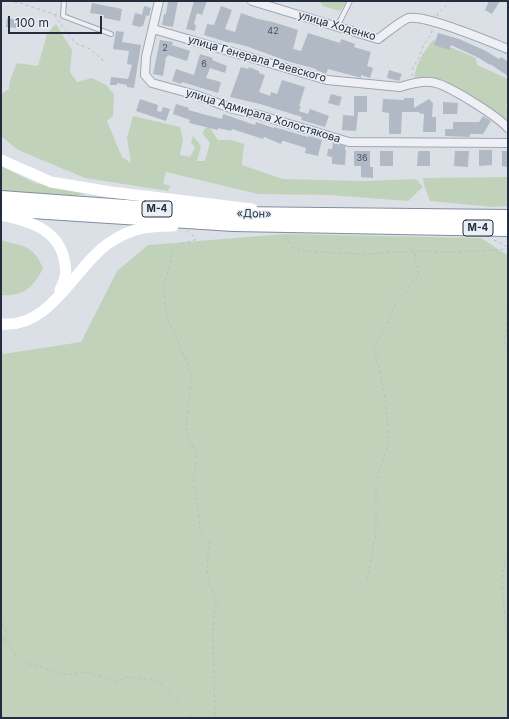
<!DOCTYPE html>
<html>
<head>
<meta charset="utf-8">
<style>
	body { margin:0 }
	#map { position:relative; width:509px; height:719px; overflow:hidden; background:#dbe0e7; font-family:Inter,sans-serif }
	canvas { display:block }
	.frame { position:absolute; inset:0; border:2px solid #232d3e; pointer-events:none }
	.scale { position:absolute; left:8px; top:16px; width:94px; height:18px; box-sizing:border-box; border:2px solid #232d3e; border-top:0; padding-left:5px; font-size:12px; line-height:14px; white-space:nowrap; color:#232d3e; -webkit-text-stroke:3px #eaeff5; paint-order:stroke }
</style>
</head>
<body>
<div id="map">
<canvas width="509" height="719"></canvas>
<div class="frame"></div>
<div class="scale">100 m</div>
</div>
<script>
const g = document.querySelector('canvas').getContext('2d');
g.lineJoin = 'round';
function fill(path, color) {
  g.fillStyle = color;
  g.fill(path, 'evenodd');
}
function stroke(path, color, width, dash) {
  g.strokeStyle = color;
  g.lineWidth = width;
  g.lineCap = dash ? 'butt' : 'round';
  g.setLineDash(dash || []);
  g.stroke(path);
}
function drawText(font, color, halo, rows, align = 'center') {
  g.font = font + ' Inter,sans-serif';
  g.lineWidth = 3;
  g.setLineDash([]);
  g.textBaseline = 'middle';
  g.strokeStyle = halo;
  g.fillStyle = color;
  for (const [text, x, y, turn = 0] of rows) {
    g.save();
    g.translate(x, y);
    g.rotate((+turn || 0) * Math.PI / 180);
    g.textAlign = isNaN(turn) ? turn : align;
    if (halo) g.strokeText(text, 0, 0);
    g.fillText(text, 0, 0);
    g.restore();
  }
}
const green = new Path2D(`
	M319 1H347L340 11 323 6Z
	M56 24 72 50 70 72 77 82 92 78 106 85 114 94 113 116 107 121 122 157 131 163 127 138 133 116 180 127 183 140 180 155 190 157 195 148 191 142 193 136 201 146 197 161H205L210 143 202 133 208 125 218 140H231L244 144 242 165 283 179 364 181 416 179 423 187 408 201 329 195 258 194 166 172 163 183 170 186 168 191 85 178 18 150 1 136V94L9 89 10 80 17 63 38 66 47 34Z
	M433 40 476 58 477 65 508 79V101L506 106 508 108V122L504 118 438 80 414 81C415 64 423 53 433 40Z
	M1 166 35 183 87 194 62 197 1 191Z
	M508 177V206L493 207 430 201 424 185 423 178Z
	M285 234 481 238 507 255 508 254V718H1V349L3 354 81 342 117 271 148 245Z
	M1 240C23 247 33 244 43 268 34 287 23 297 1 295Z`);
const building = new Path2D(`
	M168 1H178L173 27 162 25 164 14H166Z
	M194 1H207L202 15 197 13 194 24 196 25 195 31 186 29Z
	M489 1H500L492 14 485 10Z
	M92 3 122 9 120 21 104 18V15L90 13Z
	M144 6 151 8 149 16 143 15 146 16 143 26H141L140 27 132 25 135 13 142 15Z
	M221 6 232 10 225 29 235 32 241 13 258 19 273 22 298 30 293 49 301 51 308 33 340 43 341 39 355 44 354 47 371 52 367 66 373 68 370 78 361 75V78L358 77 328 69 326 74 316 70V69L287 61 246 46 230 42V43L204 35 207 24 214 25Z
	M7 18 18 20 17 28 6 27Z
	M116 31 124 32 122 42 141 45 134 88 127 87V85L117 83V85H110L111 77 128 79 132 65 127 64 129 51 113 49Z
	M438 33 459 39 484 50 499 59 501 57 508 62V76L490 64V65L479 58 451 45 449 50 434 45Z
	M160 40 173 42 172 45 190 51 187 61 168 55 167 57H166L163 76 153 74Z
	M200 54 213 58 212 60 227 66 225 73 210 68 206 78 221 82 218 93 182 82 181 84 172 81 176 69 194 75Z
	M241 67 248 69 249 67 259 71V73L265 75 259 92 270 96 271 92 277 94 282 80 305 87 299 106H301L299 111 308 114 310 109 329 116 325 127 301 120 302 117 260 104 230 97Z
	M389 70 402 74 399 81 387 78Z
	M331 94 342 97 339 106 328 103Z
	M354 96H367V112H358L356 131 342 130 343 115 354 116Z
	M404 98H414V108L429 99 433 103 432 117H436V132H423L424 114 419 113V112H402L401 134H389V113L382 112 383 99 404 100Z
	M140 99 158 105 157 111 161 112 163 107 170 109 166 121 136 111Z
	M443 102 458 103 457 114H443Z
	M176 104 189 108 188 110 222 119 223 114 255 125 256 122 274 128V127L308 137 309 136 322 140 318 156 305 153 306 148 284 141H282L281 144 264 137 263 139 232 129 231 131 218 128V130L189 123 190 120 173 114Z
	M483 116 491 121 483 134H470V137L445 136V129H453V122H479Z
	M333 143 345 146V150H346L345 165 332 164V157L327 156 328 149H332Z
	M479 150H492V165L479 166Z
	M354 151H370V167H373V178L361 177V166H354Z
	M380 151H393V166H380Z
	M418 151H430V166H417Z
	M455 151H469L468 167 454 166Z
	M502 151H508V167L502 166Z`);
const path = new Path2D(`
	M8 1 20 3 57 15
	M54 15 75 43 90 49 105 62
	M437 16 438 13 448 4V1
	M412 76 413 67 419 58 423 46 431 34 433 28
	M187 231 195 237V240L181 244 173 250 164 288 165 306 169 322 186 359 191 374 190 393 186 426 187 435 197 455 193 482 198 507 200 532 210 544C207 557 205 576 211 588 213 592 216 595 218 599L215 608 213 634 215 718
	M286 236 293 248 311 252 367 254 414 251 459 252 508 249
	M494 240 508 247
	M508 299 505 344 508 350
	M508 558 503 568 502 590 508 643
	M367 580 376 532V482L389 442 385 397 374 347 387 325 396 303 419 275 414 251
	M1 613 2 623 7 634 5 642 1 643
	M1 639 5 638
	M5 639 19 661 66 675 85 672 117 682 126 677 157 680 193 718`);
const lane = new Path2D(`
	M64 1 63 16 111 34
	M337 27 350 1`);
const street = new Path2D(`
	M159 1 146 57 145 75 152 83 196 95 233 109 259 115 349 142 508 143
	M252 1 378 39C384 35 403 19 409 18 427 15 488 41 508 49
	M153 29 327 80 400 87C410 84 421 81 431 82 446 83 497 116 508 128`);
const secondary = new Path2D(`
	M1 160 51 182 111 192 252 209
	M1 215C26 220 55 228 63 255 67 270 67 276 60 290
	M1 324C51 329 75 266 109 243 131 228 147 226 173 226`);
const highway = new Path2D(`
	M1 198 153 209 233 214 508 217
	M1 209 233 224 508 229`);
const numberNames = [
	["42",273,31],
	["2",165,48],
	["6",204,64],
	["36",362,158]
];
const shields = [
	[157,209,30],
	[478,228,30]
];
const shieldNames = [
	["М-4",157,209],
	["М-4",478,228]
];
const streetNames = [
	["улица Ходенко",337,26,16],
	["улица Генерала Раевского",257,59,16],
	["улица Адмирала Холостякова",263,116,17],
	["«Дон»",254,214,1]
];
fill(green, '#c1d2bb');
fill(building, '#b1b9c4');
stroke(lane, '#a0a7b1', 6);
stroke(street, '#a0a7b1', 10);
stroke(highway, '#818d9f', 16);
stroke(path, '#b9bdc5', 1, [3, 3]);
stroke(lane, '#eef0f5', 4);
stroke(street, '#eef0f5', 8);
stroke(secondary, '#fff', 11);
stroke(highway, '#fff', 14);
drawText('9px', '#465060', null, numberNames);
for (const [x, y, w] of shields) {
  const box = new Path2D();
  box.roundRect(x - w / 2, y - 8, w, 16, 3);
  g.fillStyle = '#eaeff5';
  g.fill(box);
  stroke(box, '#232d3e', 1);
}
drawText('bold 10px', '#232d3e', null, shieldNames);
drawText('11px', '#232d3e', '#eaeff5', streetNames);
</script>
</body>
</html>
